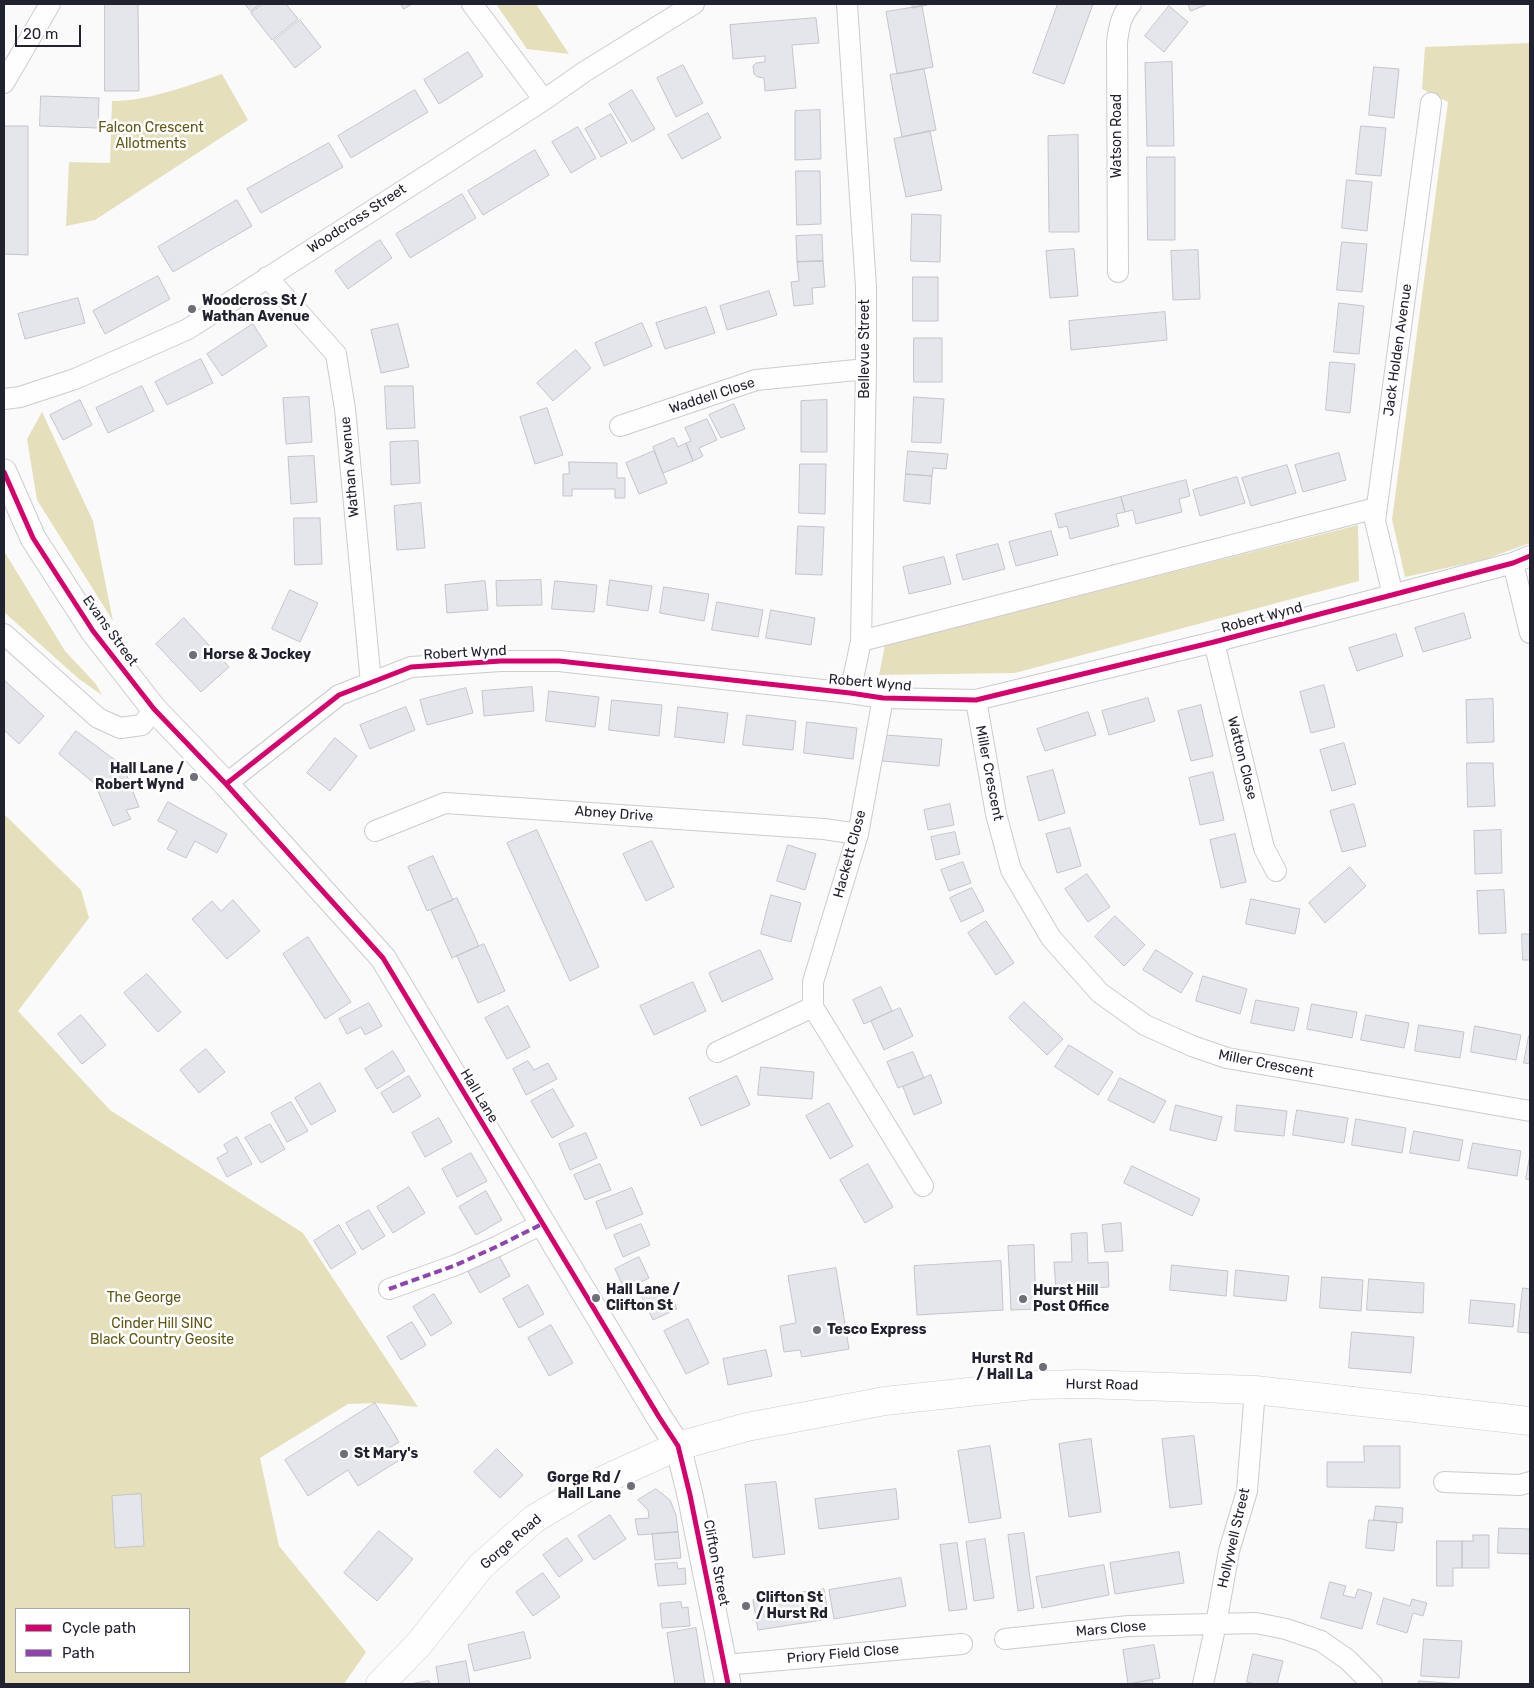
<!DOCTYPE html>
<html>
<head>
<meta charset="utf-8">
<style>
	body { margin:0 }
	#map { position:relative; width:1534px; height:1688px; overflow:hidden; background:#fafafa; font-family:Rubik,sans-serif }
	canvas { display:block }
	.frame { position:absolute; inset:0; border:5px solid #21222f; pointer-events:none }
	.legend { position:absolute; left:15px; top:1608px; width:175px; height:65px; box-sizing:border-box; background:#fff; border:1px solid #a6a7ac; margin:0; padding:6px 9px; list-style:none; font-size:15px; color:#21222f }
	.legend li { display:flex; align-items:center; gap:10px; height:25px }
	.legend b { width:25px; border:1px solid #a6a7ac }
	.scale { position:absolute; left:15px; top:25px; width:66px; height:22px; box-sizing:border-box; border:2px solid #21222f; border-top:0; padding-left:6px; font-size:15px; line-height:18px; white-space:nowrap; color:#21222f; -webkit-text-stroke:4px #fff; paint-order:stroke }
</style>
</head>
<body>
<div id="map">
<canvas width="1534" height="1688"></canvas>
<div class="frame"></div>
<ul class="legend">
<li><b style="height:6px;background:#d6006c"></b>Cycle path</li>
<li><b style="height:6px;background:#8e44ad"></b>Path</li>
</ul>
<div class="scale">20 m</div>
</div>
<script>
const g = document.querySelector('canvas').getContext('2d');
g.lineJoin = 'round';
function fill(path, color) {
  g.fillStyle = color;
  g.fill(path, 'evenodd');
}
function stroke(path, color, width, dash) {
  g.strokeStyle = color;
  g.lineWidth = width;
  g.lineCap = dash ? 'butt' : 'round';
  g.setLineDash(dash || []);
  g.stroke(path);
}
function drawText(font, color, halo, rows, align = 'center') {
  g.font = font + ' Rubik,sans-serif';
  g.lineWidth = 5;
  g.setLineDash([]);
  g.textBaseline = 'middle';
  g.strokeStyle = halo;
  g.fillStyle = color;
  for (const [text, x, y, turn = 0] of rows) {
    g.save();
    g.translate(x, y);
    g.rotate((+turn || 0) * Math.PI / 180);
    g.textAlign = isNaN(turn) ? turn : align;
    if (halo) g.strokeText(text, 0, 0);
    g.fillText(text, 0, 0);
    g.restore();
  }
}
const green = new Path2D(`
	M496 4H536L569 54 527 49Z
	M1530 43V543L1483 560 1405 577 1392 519 1448 102 1422 89 1425 47Z
	M222 74 248 120 95 220 66 226 69 162 110 163 112 101C144 102 191 85 222 74Z
	M42 412 93 521 113 621 37 500 27 439Z
	M1358 525 1359 581 1015 673 879 675 885 645Z
	M4 551 65 651 96 684 102 695 79 679 4 612Z
	M4 814 81 890 89 918 18 1011 110 1110 303 1233 418 1407 375 1403 348 1404 260 1458 279 1546 366 1652 344 1684H4ZM16 1609H189V1672H16Z`);
const building = new Path2D(`
	M105 4H138L139 91H105Z
	M245 4H260L251 11Z
	M263 4H286L298 19 272 40 251 13Z
	M401 4H412L404 9Z
	M912 4H931L913 8Z
	M1058 4H1093L1064 84 1033 73Z
	M1188 4H1208L1191 11Z
	M922 6 933 67 897 74 886 12Z
	M1169 6 1188 22 1164 52 1145 36Z
	M816 18 819 43 792 45 796 88 765 91 764 78 758 77 754 74 753 66 756 63 765 62V56L733 59 730 25Z
	M300 20 321 47 295 68 274 41Z
	M468 52 483 76 439 104 424 80Z
	M1172 62 1174 146H1147L1145 63Z
	M683 65 703 103 676 117 657 78Z
	M1374 67 1399 69 1394 118 1369 115Z
	M924 69 936 130 902 137 890 75Z
	M415 90 428 112 351 158 338 136Z
	M632 90 655 129 632 142 609 104Z
	M41 96 99 98 98 128 40 126Z
	M820 110 821 159 795 160V111Z
	M708 113 721 138 682 159 668 135Z
	M611 114 627 143 601 157 585 129Z
	M4 126H28V255L4 254Z
	M1361 126 1386 128 1381 176 1356 174Z
	M578 127 596 158 571 173 552 142Z
	M930 131 942 190 906 197 894 139Z
	M1078 135 1079 232H1049L1048 136Z
	M329 143 343 167 261 213 247 189Z
	M535 150 549 175 483 215 468 191Z
	M1147 157H1175V240H1148Z
	M796 171H820L821 224 797 225Z
	M1347 180 1372 182 1367 231 1342 228Z
	M462 194 476 218 410 258 396 234Z
	M237 200 252 226 173 272 158 247Z
	M912 214 941 215 940 262 911 261Z
	M822 235 823 261 797 262 796 236Z
	M380 240 392 258 348 289 335 271Z
	M1342 242 1367 244 1362 292 1337 290Z
	M1074 249 1078 296 1050 298 1046 251Z
	M1198 250 1200 299 1173 300 1171 251Z
	M823 261 825 287 812 288 813 304 794 306 791 282 799 281 797 262Z
	M158 276 170 299 105 334 93 311Z
	M913 277H938V321H913Z
	M769 291 777 315 727 330 720 306Z
	M78 298 85 323 25 339 18 314Z
	M1339 303 1364 306 1359 354 1334 352Z
	M706 307 715 333 665 349 656 323Z
	M1165 312 1167 340 1071 350 1069 321Z
	M642 323 652 346 604 366 595 343Z
	M253 324 267 346 222 376 207 354Z
	M398 324 409 367 381 373 371 330Z
	M914 338H942V382H914Z
	M576 350 591 368 553 401 537 383Z
	M201 359 213 383 167 405 155 382Z
	M1330 362 1355 364 1350 413 1326 410Z
	M142 386 154 411 108 433 96 408Z
	M385 386H413L415 428 387 429Z
	M309 397 312 442 286 444 283 398Z
	M914 397 944 399 941 443 912 442Z
	M80 400 92 425 63 440 50 415Z
	M827 400V452H801V401Z
	M734 404 745 429 721 438 709 415Z
	M547 408 563 455 535 464 520 417Z
	M707 419 717 440 699 448 703 456 693 461 686 443 691 441 685 428Z
	M674 438 678 447 686 443 693 461 663 473 653 447Z
	M418 441 420 483 391 485 390 442Z
	M654 451 667 483 639 494 626 463Z
	M908 451 948 454 946 469 933 468 932 476 906 474Z
	M1339 453 1346 480 1303 492 1295 465Z
	M314 456 317 502 291 504 288 457Z
	M569 462 617 463V478H625V498H615V489H572V496H563V474H569Z
	M800 464H826L825 514 799 513Z
	M1287 465 1296 493 1251 506 1242 478Z
	M906 474 932 476 930 504 904 501Z
	M1237 477 1245 503 1200 516 1193 490Z
	M1186 480 1190 496 1179 499 1182 512 1136 524 1133 510 1125 512 1121 497Z
	M1121 497 1125 512 1116 514 1119 526 1070 539 1067 526 1059 528 1055 514Z
	M421 503 425 548 397 550 394 506Z
	M294 518H320L322 564 295 565Z
	M798 526 824 527 822 575 796 574Z
	M1051 531 1058 555 1016 566 1009 542Z
	M998 544 1005 569 963 580 956 555Z
	M944 557 951 584 909 594 903 567Z
	M541 580 542 605 497 606 496 581Z
	M610 580 652 586 648 611 607 605Z
	M485 581 488 610 447 613 445 585Z
	M555 581 597 585 594 612 552 609Z
	M664 587 709 594 704 621 660 613Z
	M290 590 318 603 300 642 272 629Z
	M717 602 763 610 758 637 712 630Z
	M771 610 815 618 811 645 766 638Z
	M1464 613 1471 638 1423 652 1415 628Z
	M184 618 229 667 201 692 156 644Z
	M1396 634 1403 656 1357 671 1349 648Z
	M4 680 44 716 19 744 4 730Z
	M1324 685 1335 727 1311 733 1300 692Z
	M532 687 534 711 484 716 482 691Z
	M466 688 473 713 427 725 420 700Z
	M549 691 599 697 595 727 546 721Z
	M1148 698 1155 721 1109 735 1102 711Z
	M1493 699 1494 742 1467 743 1466 700Z
	M612 700 662 705 659 736 609 730Z
	M1201 705 1213 756 1191 761 1178 711Z
	M406 707 415 730 370 749 360 725Z
	M678 707 728 713 724 743 675 737Z
	M1088 712 1096 735 1045 751 1037 729Z
	M747 715 796 721 793 750 743 745Z
	M807 722 857 728 853 759 804 753Z
	M76 731 123 766 139 807 126 810 131 819 113 826 95 784 59 754Z
	M885 735 942 739 939 766 882 761Z
	M335 738 357 756 330 791 307 773Z
	M1344 743 1356 784 1332 791 1320 750Z
	M1467 763H1493L1495 806 1468 807Z
	M1053 770 1065 813 1039 821 1027 777Z
	M1213 772 1224 820 1200 825 1189 778Z
	M168 802 227 834 217 853 195 841 186 858 167 849 177 831 158 821Z
	M950 804 954 825 928 830 924 810Z
	M1354 804 1366 846 1342 852 1330 811Z
	M1070 828 1081 866 1057 873 1046 834Z
	M537 830 599 967 570 981 507 843Z
	M1501 830 1502 873 1475 874 1474 831Z
	M955 832 960 854 936 860 931 837Z
	M1235 834 1246 882 1221 888 1210 840Z
	M652 841 674 887 646 901 623 854Z
	M788 845 816 854 805 890 777 881Z
	M433 856 453 900 427 911 408 867Z
	M963 862 971 883 949 891 941 870Z
	M1350 867 1366 886 1325 923 1309 903Z
	M1087 874 1110 907 1088 922 1065 889Z
	M972 888 984 911 961 922 950 898Z
	M1504 890 1506 933 1479 934 1477 891Z
	M771 895 801 903 791 942 761 934Z
	M457 898 479 946 452 958 431 910Z
	M1251 899 1300 909 1295 934 1246 924Z
	M233 900 260 931 227 959 192 919 212 901 221 911Z
	M1115 916 1145 945 1124 966 1095 937Z
	M986 921 1014 963 996 975 968 933Z
	M1522 934H1530V960H1523Z
	M308 937 351 1002 325 1019 283 954Z
	M484 944 505 991 478 1003 457 956Z
	M760 950 773 979 722 1002 709 973Z
	M1156 950 1193 973 1181 993 1143 970Z
	M147 974 181 1012 158 1032 124 993Z
	M1203 976 1247 989 1240 1014 1196 1001Z
	M693 982 706 1011 654 1035 640 1006Z
	M881 987 892 1011 864 1024 853 1000Z
	M1256 1000 1299 1008 1294 1031 1251 1023Z
	M1024 1002 1063 1039 1047 1055 1009 1018Z
	M369 1003 382 1026 365 1035 361 1027 347 1034 339 1019Z
	M1312 1004 1357 1012 1352 1038 1307 1029Z
	M508 1006 530 1047 507 1059 485 1018Z
	M900 1008 913 1036 884 1050 871 1021Z
	M81 1015 106 1045 82 1064 58 1034Z
	M1366 1015 1409 1023 1404 1048 1361 1040Z
	M1419 1025 1464 1032 1460 1058 1415 1051Z
	M1475 1026 1521 1035 1516 1060 1471 1052Z
	M1529 1036H1530V1064L1524 1063Z
	M1069 1045 1113 1072 1098 1095 1055 1067Z
	M206 1049 225 1072 199 1093 180 1070Z
	M393 1051 405 1071 377 1089 365 1069Z
	M913 1052 924 1078 898 1088 887 1062Z
	M528 1061 534 1070 548 1063 557 1079 526 1095 513 1069Z
	M761 1067 814 1072 812 1099 758 1095Z
	M931 1075 942 1103 914 1115 903 1087Z
	M409 1076 421 1096 393 1113 381 1093Z
	M737 1076 750 1105 701 1126 689 1098Z
	M1120 1078 1166 1101 1154 1123 1108 1100Z
	M320 1083 336 1111 311 1125 295 1098Z
	M553 1089 574 1126 552 1138 531 1101Z
	M291 1102 308 1131 287 1142 271 1113Z
	M829 1103 853 1146 830 1159 806 1116Z
	M1176 1105 1222 1117 1216 1141 1170 1130Z
	M1237 1105 1287 1111 1284 1136 1235 1131Z
	M1297 1110 1348 1118 1344 1143 1293 1135Z
	M439 1118 452 1142 425 1157 412 1133Z
	M1356 1119 1406 1128 1402 1153 1352 1145Z
	M270 1124 285 1149 261 1163 245 1138Z
	M1414 1131 1463 1140 1459 1161 1410 1153Z
	M586 1133 597 1158 570 1170 559 1144Z
	M237 1137 252 1164 227 1177 217 1158 228 1152 224 1145Z
	M1473 1143 1521 1151 1517 1176 1468 1168Z
	M471 1153 487 1181 457 1197 442 1169Z
	M1530 1155V1180L1526 1179Z
	M600 1164 611 1190 585 1200 574 1175Z
	M868 1164 893 1207 865 1223 840 1180Z
	M1132 1166 1200 1199 1192 1216 1124 1183Z
	M409 1187 425 1213 393 1233 377 1207Z
	M632 1188 643 1214 606 1229 596 1202Z
	M486 1191 502 1220 476 1235 459 1207Z
	M369 1210 385 1236 362 1250 346 1223Z
	M1121 1223 1123 1251 1105 1252 1102 1225Z
	M641 1224 650 1245 623 1257 614 1235Z
	M339 1225 356 1253 331 1269 314 1241Z
	M1087 1233 1088 1263 1108 1262 1109 1287 1056 1290 1054 1262H1072L1071 1234Z
	M1034 1245 1036 1309 1011 1310 1008 1246Z
	M498 1254 510 1276 480 1293 467 1270Z
	M639 1257 649 1278 625 1290 615 1269Z
	M1001 1261 1003 1310 917 1315 914 1266Z
	M1172 1265 1228 1271 1226 1296 1170 1290Z
	M836 1268 849 1349 802 1357 800 1350 784 1352 780 1326 796 1323 788 1276Z
	M1236 1270 1289 1276 1286 1301 1234 1296Z
	M1322 1277 1363 1280 1361 1311 1320 1308Z
	M1369 1279 1424 1283 1423 1313 1367 1310Z
	M665 1284 677 1309 653 1320 641 1295Z
	M528 1285 544 1314 519 1328 503 1299Z
	M1523 1288 1530 1289V1333L1518 1332Z
	M434 1294 452 1323 431 1336 413 1307Z
	M1471 1300 1515 1304 1513 1327 1469 1323Z
	M688 1319 709 1363 686 1374 664 1331Z
	M412 1322 426 1345 401 1360 387 1337Z
	M551 1325 573 1363 549 1376 528 1338Z
	M1352 1332 1414 1337 1411 1373 1349 1368Z
	M766 1350 772 1376 728 1385 723 1359Z
	M375 1403 399 1442 389 1448 398 1461 358 1486 348 1470 308 1496 285 1460Z
	M1194 1436 1202 1504 1170 1508 1162 1439Z
	M1091 1439 1101 1512 1069 1517 1059 1444Z
	M990 1446 1001 1518 969 1523 958 1451Z
	M1364 1446H1400V1488L1327 1487V1462H1364Z
	M497 1449 523 1475 500 1498 474 1472Z
	M776 1482 785 1554 753 1558 745 1485Z
	M656 1489 670 1500 676 1515 678 1532 638 1535 635 1519 649 1518 648 1510 638 1500Z
	M896 1489 899 1519 819 1529 815 1499Z
	M141 1494 144 1546 115 1548 112 1496Z
	M1376 1506 1403 1508 1402 1523 1374 1520Z
	M610 1515 626 1539 594 1560 578 1536Z
	M1369 1520 1397 1522 1394 1551 1366 1548Z
	M1499 1528 1530 1529V1554L1498 1553Z
	M379 1531 413 1559 377 1601 344 1573Z
	M678 1532 681 1558 655 1560 652 1534Z
	M1024 1533 1034 1608 1018 1611 1008 1535Z
	M1473 1535H1489V1568H1462V1541H1473Z
	M567 1538 583 1560 559 1577 543 1555Z
	M985 1539 994 1598 974 1601 966 1542Z
	M1437 1541H1462V1568H1453V1586H1437Z
	M957 1543 967 1609 949 1611 940 1545Z
	M1179 1552 1184 1583 1115 1594 1110 1563Z
	M677 1563 678 1569 685 1568 686 1584 658 1586 655 1564Z
	M1104 1565 1109 1595 1042 1608 1036 1577Z
	M543 1573 560 1597 533 1616 516 1592Z
	M901 1578 906 1606 834 1619 829 1590Z
	M1330 1582 1346 1586 1343 1595 1355 1598 1358 1589 1372 1593 1362 1629 1321 1618Z
	M824 1589 829 1619 758 1630 753 1600Z
	M1384 1598 1410 1606 1412 1599 1427 1603 1423 1616 1413 1613 1407 1633 1377 1624Z
	M681 1602 682 1608 688 1607 690 1626 662 1628 660 1604Z
	M696 1628 705 1684H675L667 1633Z
	M524 1632 531 1658 474 1671 468 1645Z
	M1424 1639 1462 1641 1459 1678 1421 1676Z
	M1154 1645 1160 1678 1128 1684 1123 1650Z
	M1253 1654 1283 1661 1277 1684H1255L1247 1682Z
	M466 1661 470 1684H439L436 1667Z
	M1152 1680 1153 1684H1125H1128Z
	M429 1681 430 1684H410Z
	M1419 1681 1460 1684H1419Z`);
const minor = new Path2D(`
	M472 4 544 100
	M847 4 866 287V369L861 641 850 693
	M4 83 50 4
	M1118 272 1117 42C1119 27 1121 15 1131 4
	M267 277 336 354 345 409 371 683
	M4 399 20 397 75 379 188 329 544 100 584 72 694 4
	M620 426 756 380 866 369
	M1513 563 1530 633
	M1393 595 1375 521 1431 103
	M4 634 98 718 120 728 142 725 154 709
	M861 641 1376 508
	M1214 642 1264 848 1276 871
	M883 698 858 834 813 982V1007L923 1186
	M976 700 996 814 1011 870 1051 938 1100 993 1145 1025 1192 1046 1227 1058 1530 1111
	M226 784 339 695 411 667 501 661H559L850 693 883 698 976 700 1214 642 1513 563 1530 556
	M375 831 445 803 824 829 858 834
	M717 1052 813 1007
	M389 1289 456 1265 498 1246 542 1224
	M1444 1482 1520 1485 1530 1482
	M1005 1639 1129 1626 1256 1623 1286 1629 1321 1641 1348 1660 1372 1684
	M725 1665 962 1644
	M1203 1684 1216 1624 1229 1551 1247 1491 1255 1390`);
const tertiary = new Path2D(`
	M4 472 33 538 93 631 154 709 226 784 383 958 659 1417 678 1446 690 1495 728 1684`);
const primary = new Path2D(`
	M380 1684 419 1644 481 1566 534 1519 586 1488 678 1446 747 1427 885 1401 1034 1385 1083 1384 1255 1390 1530 1421`);
const quiet = new Path2D(`
	M389 1289 456 1265 498 1246 542 1224`);
const cycleway = new Path2D(`
	M4 472 33 538 93 631 154 709 226 784 383 958 659 1417 678 1446 690 1495 728 1684
	M226 784 339 695 411 667 501 661H559L850 693 883 698 976 700 1214 642 1513 563 1530 556`);
const markers = [
	[192,309,5,"#6d6e76"],
	[193,655,5,"#6d6e76"],
	[194,777,5,"#6d6e76"],
	[596,1298,5,"#6d6e76"],
	[1023,1299,5,"#6d6e76"],
	[817,1330,5,"#6d6e76"],
	[1043,1367,5,"#6d6e76"],
	[344,1454,5,"#6d6e76"],
	[631,1486,5,"#6d6e76"],
	[746,1606,5,"#6d6e76"]
];
const parkNames = [
	["Falcon Crescent",151,128],
	["Allotments",151,144],
	["The George",144,1298],
	["Cinder Hill SINC",162,1324],
	["Black Country Geosite",162,1340]
];
const streetNames = [
	["Watson Road",1117,136,-90],
	["Woodcross Street",357,219,-33],
	["Bellevue Street",865,349,-90],
	["Jack Holden Avenue",1398,350,-82],
	["Waddell Close",712,396,-18],
	["Wathan Avenue",350,467,-95],
	["Robert Wynd",1262,618,-15],
	["Evans Street",110,631,54],
	["Robert Wynd",465,653,-3],
	["Robert Wynd",870,683,5],
	["Watton Close",1242,758,76],
	["Miller Crescent",989,773,79],
	["Abney Drive",614,814,4],
	["Hackett Close",850,854,-75],
	["Miller Crescent",1266,1064,11],
	["Hall Lane",479,1096,59],
	["Hurst Road",1102,1385,1],
	["Hollywell Street",1234,1538,-77],
	["Gorge Road",511,1542,-41],
	["Clifton Street",716,1563,79],
	["Mars Close",1111,1629,-5],
	["Priory Field Close",843,1654,-5]
];
const poiNames = [
	["Woodcross St /",202,301],
	["Wathan Avenue",202,317],
	["Horse & Jockey",203,655],
	["Hall Lane /",184,769,"right"],
	["Robert Wynd",184,785,"right"],
	["Hall Lane /",606,1290],
	["Clifton St",606,1306],
	["Hurst Hill",1033,1291],
	["Post Office",1033,1307],
	["Tesco Express",827,1330],
	["Hurst Rd",1033,1359,"right"],
	["/ Hall La",1033,1375,"right"],
	["St Mary's",354,1454],
	["Gorge Rd /",621,1478,"right"],
	["Hall Lane",621,1494,"right"],
	["Clifton St",756,1598],
	["/ Hurst Rd",756,1614]
];
fill(green, '#e5e0bb');
fill(building, '#e5e5ec');
stroke(building, '#c4c5cb', 1);
stroke(minor, '#cbcbd1', 22);
stroke(tertiary, '#cbcbd1', 27);
stroke(primary, '#cbcbd1', 29);
stroke(minor, '#fefefe', 20);
stroke(tertiary, '#fefefe', 25);
stroke(primary, '#fefefe', 28);
stroke(quiet, '#8e44ad', 4, [8, 4]);
stroke(cycleway, '#d6006c', 5);
for (const [x, y, r, color] of markers) {
  const dot = new Path2D();
  dot.arc(x, y, r, 0, 2 * Math.PI);
  g.fillStyle = color;
  g.fill(dot);
  stroke(dot, '#fff', 2);
}
drawText('14px', '#615714', '#fff', parkNames);
drawText('14px', '#21222f', '#fff', streetNames);
drawText('bold 14px', '#21222f', '#fff', poiNames, 'left');
</script>
</body>
</html>
